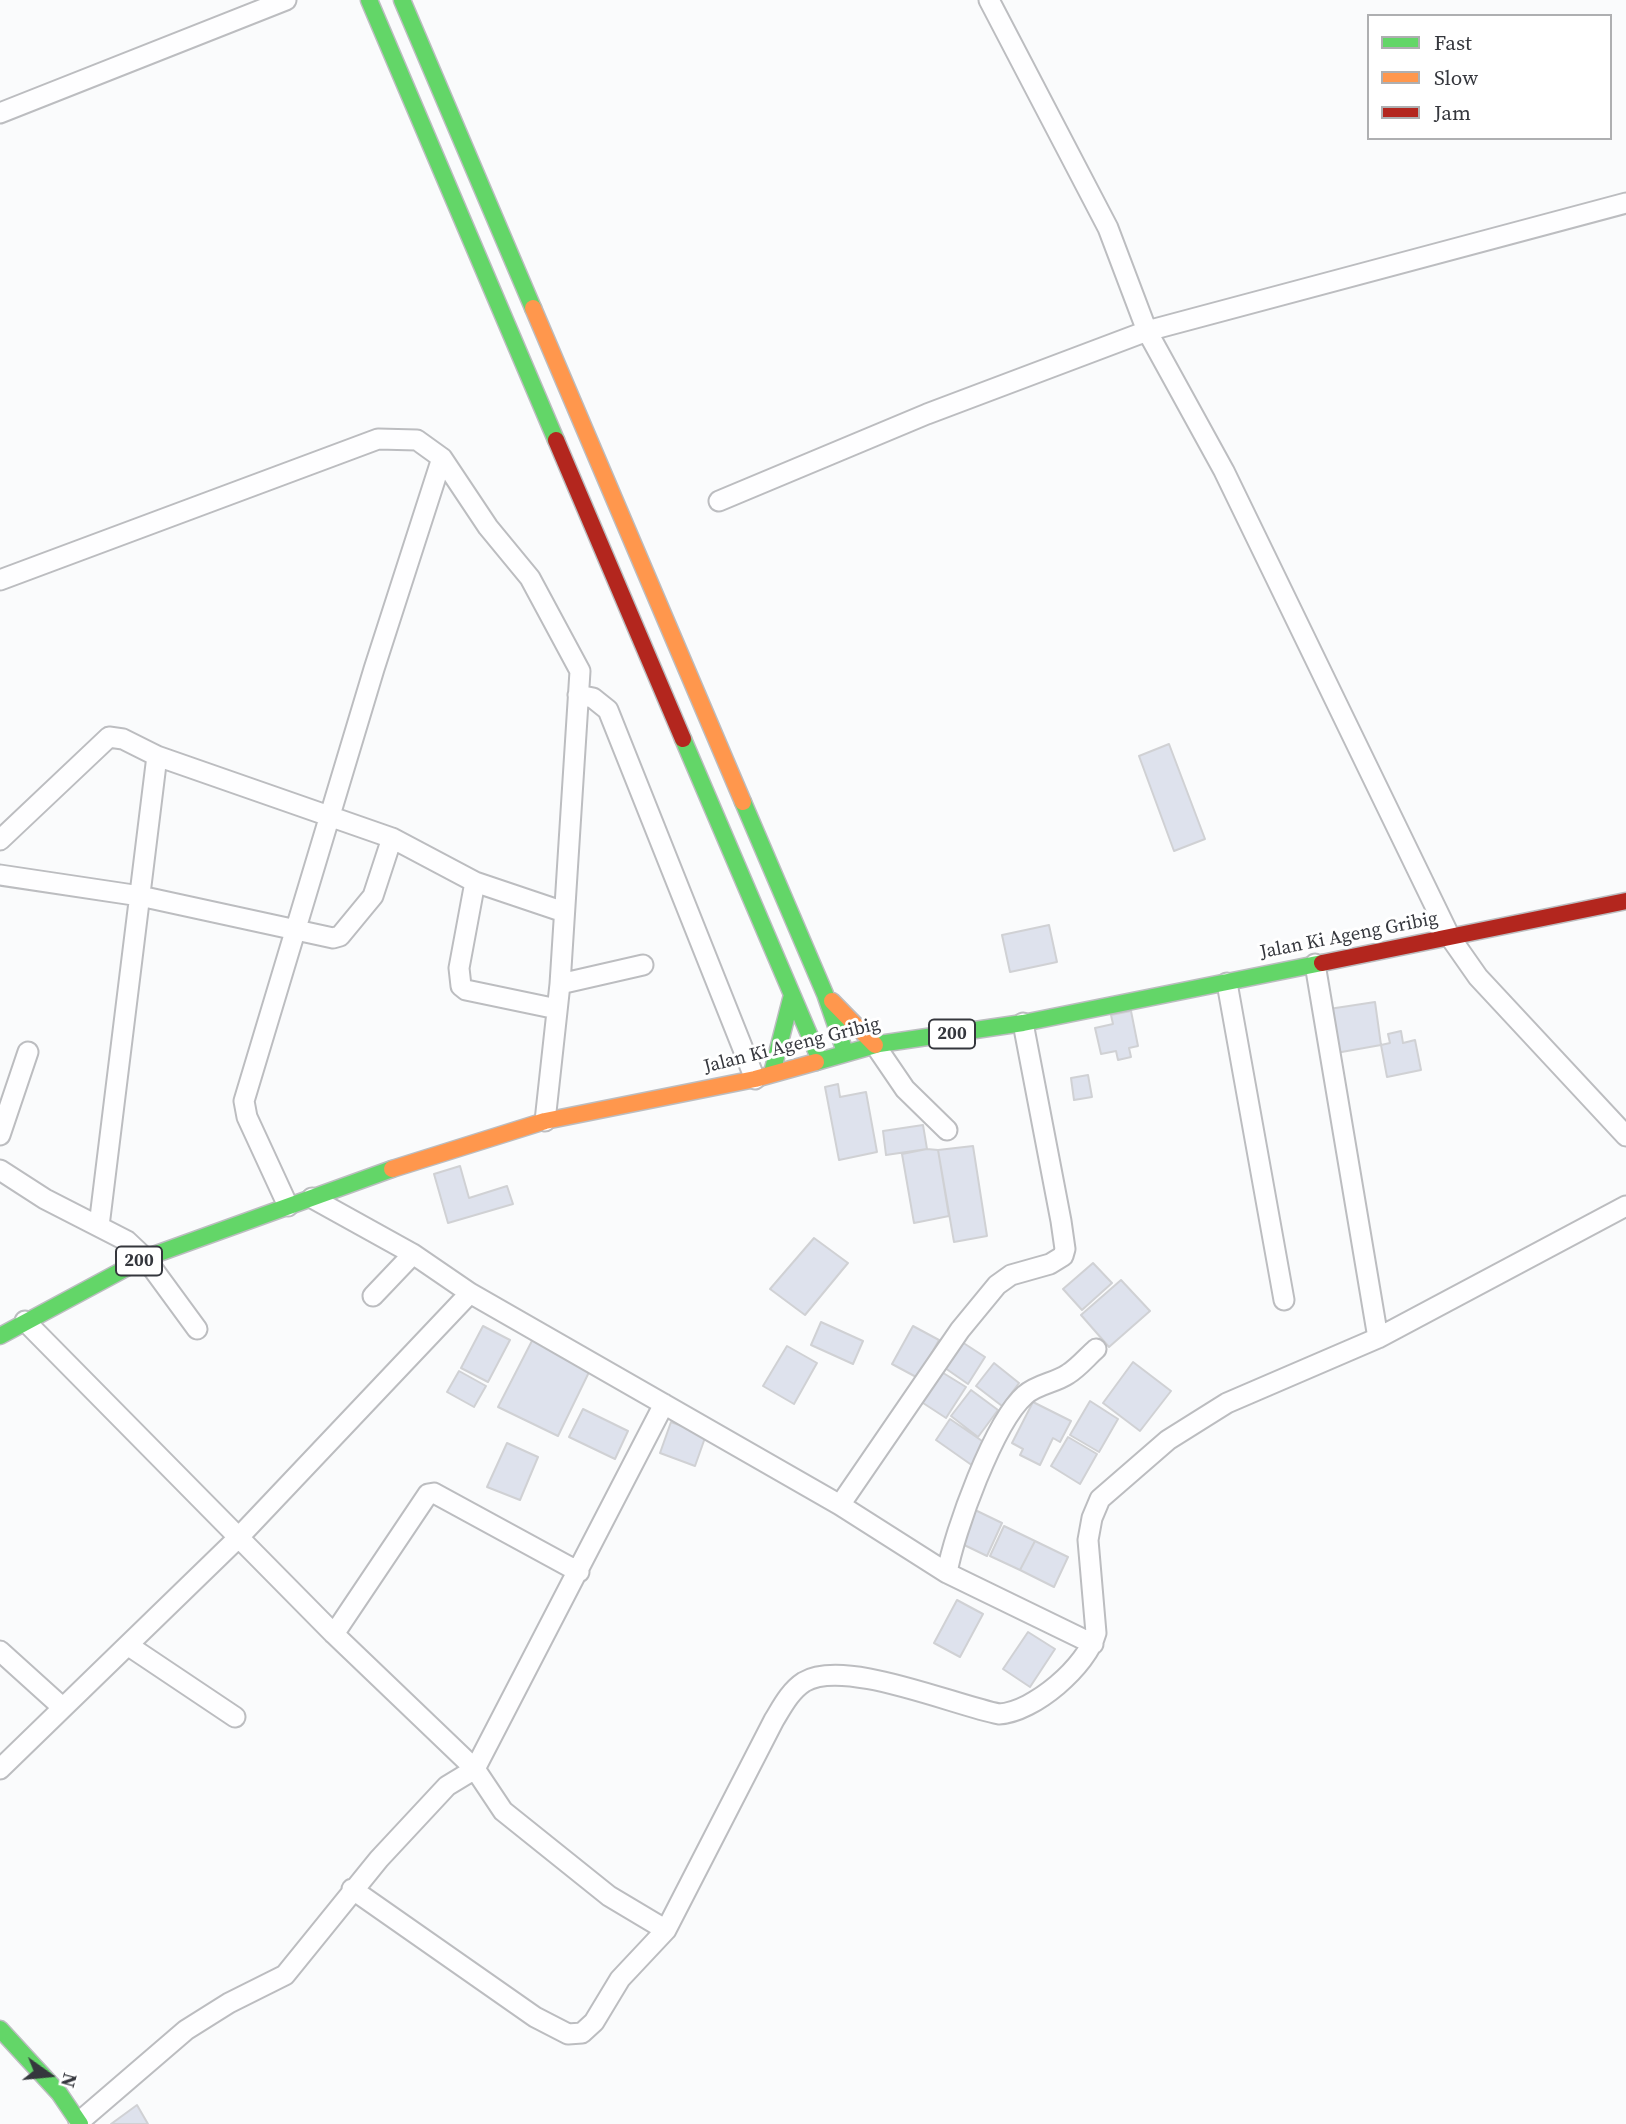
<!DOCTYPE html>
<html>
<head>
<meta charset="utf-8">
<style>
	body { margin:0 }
	#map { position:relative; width:1626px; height:2124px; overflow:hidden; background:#fafbfc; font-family:"Source Serif 4",serif }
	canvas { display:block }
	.legend { position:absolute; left:1367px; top:14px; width:245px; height:126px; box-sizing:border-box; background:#fff; border:2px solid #aeafb1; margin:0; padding:9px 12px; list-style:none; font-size:21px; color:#35373d }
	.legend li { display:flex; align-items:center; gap:14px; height:35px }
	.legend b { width:35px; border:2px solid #aeafb1 }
	.north { position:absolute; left:14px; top:2040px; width:70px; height:70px; -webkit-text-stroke:5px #fff; paint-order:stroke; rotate:105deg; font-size:19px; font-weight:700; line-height:28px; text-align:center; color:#35373d }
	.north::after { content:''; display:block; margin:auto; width:24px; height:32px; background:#35373d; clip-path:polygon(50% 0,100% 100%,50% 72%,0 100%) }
</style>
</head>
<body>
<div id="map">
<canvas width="1626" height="2124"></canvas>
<ul class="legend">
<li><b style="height:9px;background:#63d668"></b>Fast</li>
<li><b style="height:9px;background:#ff974d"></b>Slow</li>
<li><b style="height:9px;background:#b3261e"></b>Jam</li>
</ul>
<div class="north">N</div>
</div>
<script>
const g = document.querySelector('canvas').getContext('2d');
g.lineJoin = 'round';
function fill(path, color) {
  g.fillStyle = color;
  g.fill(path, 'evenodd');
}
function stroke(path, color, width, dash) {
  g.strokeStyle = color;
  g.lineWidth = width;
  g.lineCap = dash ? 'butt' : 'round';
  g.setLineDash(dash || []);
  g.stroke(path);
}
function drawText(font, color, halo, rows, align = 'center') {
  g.font = font + ' "Source Serif 4",serif';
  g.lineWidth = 6;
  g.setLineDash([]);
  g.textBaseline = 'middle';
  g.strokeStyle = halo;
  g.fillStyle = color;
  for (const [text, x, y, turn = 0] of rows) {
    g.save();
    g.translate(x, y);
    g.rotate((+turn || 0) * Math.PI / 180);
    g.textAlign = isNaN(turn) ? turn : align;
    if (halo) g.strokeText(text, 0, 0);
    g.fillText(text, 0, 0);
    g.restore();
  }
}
const building = new Path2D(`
	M1169 744 1205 839 1174 851 1139 756Z
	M1049 925 1057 962 1010 972 1002 935Z
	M1375 1002 1381 1045 1336 1053 1329 1009Z
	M1131 1011 1138 1046 1129 1048 1131 1057 1118 1060 1116 1051 1101 1054 1095 1028 1113 1024 1111 1015Z
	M1401 1031 1403 1043 1415 1040 1421 1070 1387 1077 1381 1045 1390 1043 1388 1034Z
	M1088 1075 1092 1097 1074 1100 1071 1078Z
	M838 1084 840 1097 866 1092 877 1152 839 1160 825 1087Z
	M923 1125 927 1149 886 1155 883 1131Z
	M973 1146 987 1236 954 1242 938 1150Z
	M927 1149 938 1150 949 1216 914 1223 902 1154Z
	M460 1166 469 1198 507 1186 513 1204 448 1223 434 1174Z
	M814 1238 848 1263 805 1315 770 1289Z
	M1093 1263 1112 1283 1082 1310 1063 1289Z
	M1121 1280 1150 1311 1109 1347 1081 1315Z
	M821 1322 863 1341 853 1364 811 1345Z
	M483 1326 510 1340 488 1382 461 1368Z
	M913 1326 939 1340 918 1378 892 1364Z
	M536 1333 592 1366 558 1436 498 1407Z
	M962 1342 985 1357 968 1384 945 1368Z
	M787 1346 817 1363 794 1404 763 1386Z
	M1133 1362 1171 1391 1140 1431 1103 1403Z
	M994 1363 1019 1383 1002 1406 976 1386Z
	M459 1371 486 1386 474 1407 447 1392Z
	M940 1371 966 1387 946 1418 920 1401Z
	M971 1390 998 1410 978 1437 951 1416Z
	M1090 1401 1118 1419 1099 1452 1070 1435Z
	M1033 1402 1071 1421 1060 1442 1053 1438 1040 1465 1020 1455 1023 1449 1012 1443Z
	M583 1409 628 1431 615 1459 569 1437Z
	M950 1419 988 1445 973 1466 936 1440Z
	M671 1422 706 1435 695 1466 660 1453Z
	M1068 1437 1097 1454 1080 1484 1051 1466Z
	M507 1443 538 1457 520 1500 487 1487Z
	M973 1509 1002 1523 987 1556 958 1542Z
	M1004 1526 1035 1541 1020 1570 990 1556Z
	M1035 1541 1068 1557 1054 1587 1020 1570Z
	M957 1600 983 1614 960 1657 934 1643Z
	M1028 1632 1055 1649 1030 1687 1003 1669Z
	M137 2105 148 2124H111Z`);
const street = new Path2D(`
	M989 0 1108 228 1147 331 1224 471 1450 937 1478 977 1626 1136
	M0 113 286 0
	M719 501 927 414 1147 331 1626 203
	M0 580 378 439 417 440 442 458 488 527 530 578 580 671 560 984 545 1121
	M578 695 593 698 608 710 755 1079
	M0 840 109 737 123 739 157 756 392 838 475 882 564 912
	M0 875 140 896 333 938 340 936 373 896 392 838
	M475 882 459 968 461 986 466 990 557 1009
	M1315 964 1378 1338
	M1227 983 1284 1300
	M560 984 643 965
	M875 1045 905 1089 947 1130
	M0 1135 28 1052
	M0 1170 45 1199 127 1241 145 1258 197 1329
	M312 1198 413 1254 470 1293 840 1505 947 1573 1093 1644
	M288 1206 247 1117 244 1101 374 669 442 458
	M99 1226 157 756
	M373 1296 413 1254
	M25 1321 334 1634 475 1769 503 1811 609 1896 666 1930
	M840 1505 960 1330 997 1285 1011 1275 1050 1264 1063 1256 1065 1249 1061 1221 1023 1023
	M947 1573C954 1532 994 1422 1025 1395 1037 1384 1055 1383 1068 1374 1078 1368 1087 1357 1096 1349
	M334 1634 428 1494 434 1493 579 1572
	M129 1646 235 1717
	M0 1651 62 1707
	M0 1769 238 1538 470 1293
	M352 1889 535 2017 568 2034 582 2033 594 2022 620 1979 666 1930 774 1720C782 1707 790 1691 804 1682 844 1658 953 1705 999 1714 1034 1712 1087 1666 1096 1633L1088 1540 1092 1518 1100 1499 1168 1440 1227 1403 1378 1338 1626 1206
	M79 2122 186 2030 229 2003 285 1975 379 1859 447 1786 475 1769 664 1404`);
const fast = new Path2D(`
	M369 0 556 440
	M402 0 533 308
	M683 739 820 1060
	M743 802 825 994 845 1052
	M816 1062 879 1044 1023 1023 1322 963
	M772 1073 792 995
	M0 1336 145 1258 392 1169
	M0 2029 59 2093 80 2124`);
const slow = new Path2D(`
	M533 308 743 802
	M832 1001 875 1045
	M392 1169 545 1121 755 1079 816 1062`);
const jam = new Path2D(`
	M556 440 683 739
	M1322 963 1626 901`);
const shields = [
	[952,1034,46],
	[139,1261,46]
];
const shieldNames = [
	["200",952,1034],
	["200",139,1261]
];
const streetNames = [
	["Jalan Ki Ageng Gribig",1349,936,-11],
	["Jalan Ki Ageng Gribig",792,1046,-14]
];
fill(building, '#dee2ed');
stroke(building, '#d0d1d4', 2);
stroke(street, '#bcbdc0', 23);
stroke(fast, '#bcbdc0', 19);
stroke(slow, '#bcbdc0', 19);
stroke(jam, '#bcbdc0', 19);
stroke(street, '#fefeff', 19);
stroke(fast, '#63d668', 16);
stroke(slow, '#ff974d', 16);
stroke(jam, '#b3261e', 16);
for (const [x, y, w] of shields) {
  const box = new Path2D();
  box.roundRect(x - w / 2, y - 14.5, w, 29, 5);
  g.fillStyle = '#fff';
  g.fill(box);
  stroke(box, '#35373d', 2);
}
drawText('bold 18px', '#35373d', null, shieldNames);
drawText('19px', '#35373d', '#fff', streetNames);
</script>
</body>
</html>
